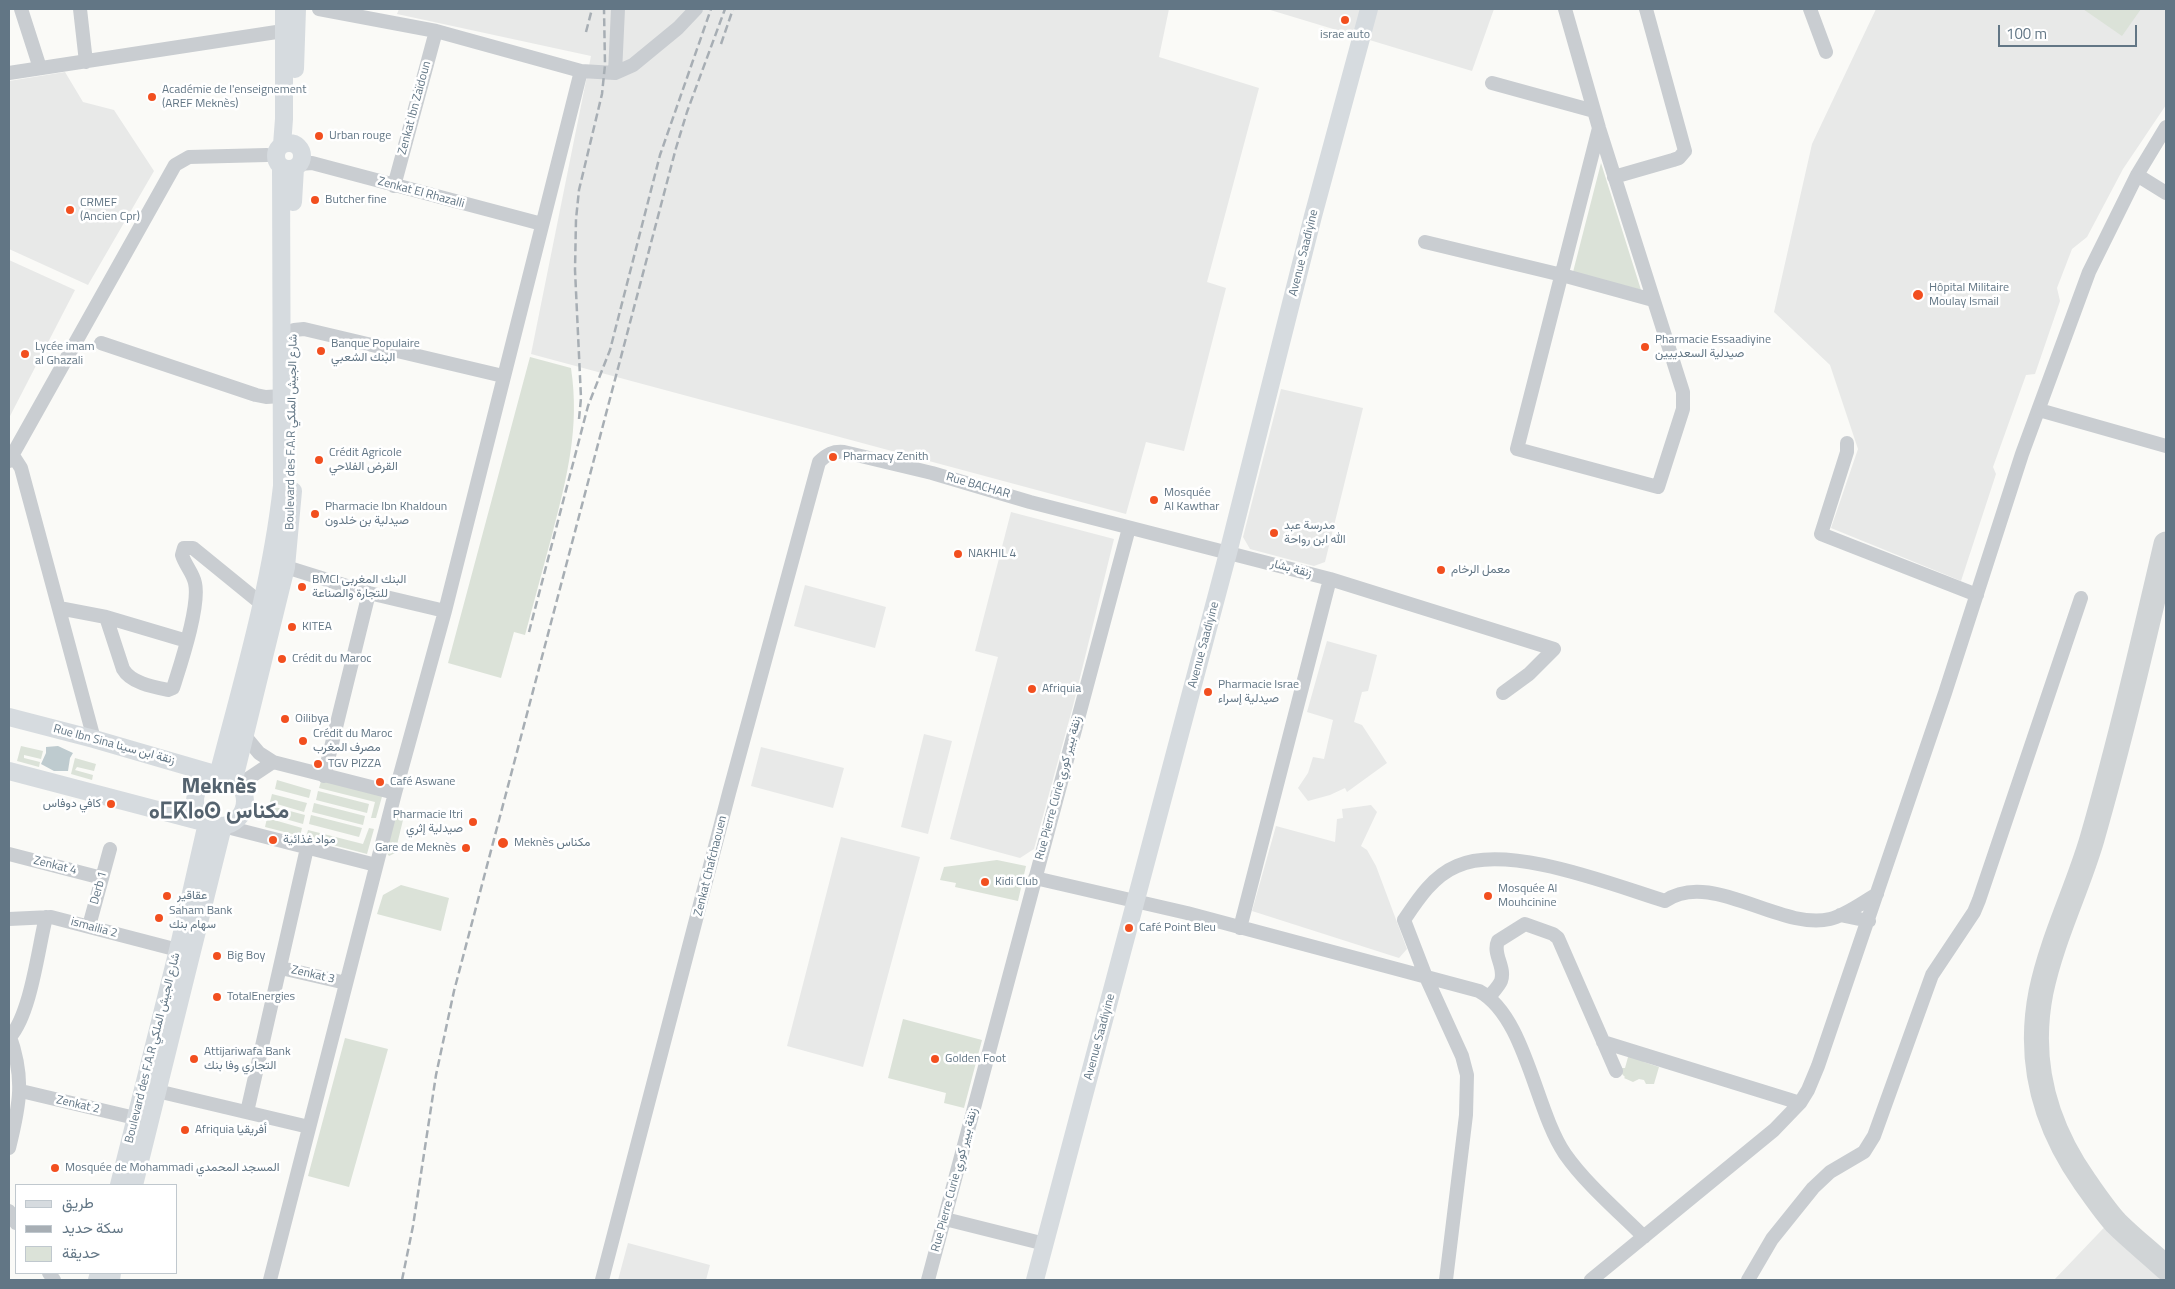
<!DOCTYPE html>
<html>
<head>
<meta charset="utf-8">
<style>
	body { margin:0 }
	#map { position:relative; width:2175px; height:1289px; overflow:hidden; background:#fafaf7; font-family:"Titillium Web",Vazirmatn,sans-serif }
	canvas { display:block }
	.frame { position:absolute; inset:0; border:10px solid #627685; pointer-events:none }
	.legend { position:absolute; left:15px; top:1184px; width:162px; height:90px; box-sizing:border-box; background:#fff; border:1px solid #c0c8ce; margin:0; padding:6px 9px; list-style:none; font-size:15px; color:#627685 }
	.legend li { display:flex; align-items:center; gap:10px; height:25px }
	.legend b { width:25px; border:1px solid #c0c8ce }
	.scale { position:absolute; left:1998px; top:25px; width:139px; height:22px; box-sizing:border-box; border:2px solid #627685; border-top:0; padding-left:6px; font-size:15px; line-height:18px; white-space:nowrap; color:#627685; -webkit-text-stroke:4px #fff; paint-order:stroke }
</style>
</head>
<body>
<div id="map">
<canvas width="2175" height="1289"></canvas>
<div class="frame"></div>
<ul class="legend">
<li><b style="height:6px;background:#d6dbdf"></b>طريق</li>
<li><b style="height:6px;background:#a7aeb4"></b>سكة حديد</li>
<li><b style="height:14px;background:#dbe2d8"></b>حديقة</li>
</ul>
<div class="scale">100 m</div>
</div>
<script>
const g = document.querySelector('canvas').getContext('2d');
g.lineJoin = 'round';
function fill(path, color) {
  g.fillStyle = color;
  g.fill(path, 'evenodd');
}
function stroke(path, color, width, dash) {
  g.strokeStyle = color;
  g.lineWidth = width;
  g.lineCap = dash ? 'butt' : 'round';
  g.setLineDash(dash || []);
  g.stroke(path);
}
function drawText(font, color, halo, rows, align = 'center') {
  g.font = font + ' "Titillium Web",Vazirmatn,"Noto Sans Tifinagh",sans-serif';
  g.lineWidth = 5;
  g.setLineDash([]);
  g.textBaseline = 'middle';
  g.strokeStyle = halo;
  g.fillStyle = color;
  for (const [text, x, y, turn = 0] of rows) {
    g.save();
    g.translate(x, y);
    g.rotate((+turn || 0) * Math.PI / 180);
    g.textAlign = isNaN(turn) ? turn : align;
    if (halo) g.strokeText(text, 0, 0);
    g.fillText(text, 0, 0);
    g.restore();
  }
}
const built = new Path2D(`
	M399 9H1169L1159 57 1259 88 1207 282 1226 288 1184 451 1146 442 1126 514 531 354 591 56 397 14Z
	M1267 9H1494L1472 71Z
	M1876 9H2166V105L2123 169 2087 237 2072 249 2057 288 2060 301 2035 374 2026 375 1993 467 1996 474 1961 581 1831 528 1858 449 1830 365 1774 312 1812 144Z
	M65 72 83 102 114 110 154 171 88 285 9 249V81Z
	M9 260 75 290 9 418Z
	M1281 389 1363 408 1325 562 1314 566 1250 549 1243 537Z
	M1011 512 1114 539 1073 706 1034 849 1020 858 950 839 998 657 975 651Z
	M805 585 886 607 875 648 794 626Z
	M1327 641 1377 655 1368 691 1362 692 1354 722 1362 725 1387 763 1347 792 1345 788 1330 795 1308 801 1298 788 1308 773 1313 757 1324 759 1333 720 1307 712Z
	M924 734 952 741 928 834 901 827Z
	M761 747 844 768 833 808 751 786Z
	M1371 805 1377 812 1361 846 1367 850 1376 866 1407 949 1399 958 1252 911 1276 826 1335 842 1337 819 1343 818 1342 809Z
	M841 837 920 857 863 1067 787 1046Z
	M2118 1213 2166 1256V1280H2054Z
	M628 1243 710 1265 706 1280H618Z`);
const green = new Path2D(`
	M2083 9H2141L2122 36Z
	M1601 163 1641 290 1573 272Z
	M530 357 571 368C580 428 567 477 552 535 543 568 534 602 525 635L514 632 501 678 448 663Z
	M21 746 43 751 41 759 24 755V758L40 762 39 767 17 761Z
	M75 758 96 764 94 771 77 767 75 770 93 775 92 780 71 774Z
	M322 778 383 793 376 818H371L375 802 319 788Z
	M277 780 311 790 309 798 275 789Z
	M318 791 369 804 367 813 316 800Z
	M272 794 307 803 304 812 270 802Z
	M314 803 365 816 363 825 312 812Z
	M271 806 305 815 303 824 268 814Z
	M311 815 362 828 359 837 309 824Z
	M400 815 403 820 395 853 389 856 386 852 395 816Z
	M267 818 302 828 300 836 265 827Z
	M369 828 374 829 367 854 306 838 308 830 363 844Z
	M997 860 1026 866 1018 901 955 887 956 883 940 880 944 867Z
	M401 885 449 898 441 931 377 914 383 895Z
	M903 1019 982 1040 964 1108 944 1103 946 1093 888 1078Z
	M345 1038 388 1049 349 1187 308 1176Z
	M1628 1057H1638L1644 1062 1659 1067 1654 1084H1646L1644 1080 1639 1079 1633 1082 1624 1078 1625 1077 1620 1072 1621 1068H1625Z`);
const water = new Path2D(`
	M58 746 73 753 70 758 68 771H54L41 764 46 753V747Z`);
const taxiway = new Path2D(`
	M2166 544C2143 643 2120 741 2092 839 2077 890 2052 939 2041 992 2027 1063 2045 1125 2085 1182 2095 1196 2105 1211 2116 1223 2132 1239 2150 1253 2166 1268`);
const minor = new Path2D(`
	M21 9 40 68
	M80 9 86 62
	M319 9 436 31 581 71 615 73 633 65 678 28 696 9
	M1565 9 1599 128 1683 392V409L1658 487 1517 449 1599 128
	M1810 9 1826 52
	M9 73 283 31
	M615 73 618 9
	M1492 83 1594 111
	M300 164 312 163 542 224
	M2137 175 2166 193
	M1614 177 1673 160 1679 158 1685 151 1646 9
	M394 186 436 31
	M1425 242 1562 275 1653 300
	M294 330 304 329 503 376
	M101 343 256 395 266 397 282 396
	M2039 410 2166 446
	M1847 443V452L1821 534 1977 595
	M12 454 21 468 94 739
	M9 461 175 165 189 157 267 155
	M286 567 369 593 445 611
	M59 608 106 617 187 641
	M106 617 123 669C131 683 153 687 168 690L173 688 175 682C182 660 200 605 195 583 193 573 185 565 182 555L184 548H193L263 605
	M244 735 259 753 273 762
	M324 776 369 593
	M240 784 273 762 395 793
	M223 826 376 865
	M9 854 102 878
	M1035 878 1187 913 1479 991C1526 1017 1535 1110 1565 1154 1586 1184 1618 1211 1644 1237
	M1840 915 1869 921
	M9 919 51 917 178 950
	M89 926 110 849
	M1240 928 1330 579
	M281 968 346 983
	M1489 997C1493 992 1499 986 1501 981 1506 967 1492 954 1498 941L1525 924 1553 934 1558 938 1616 1071
	M9 1034C25 1078 20 1104 9 1148
	M10 1037C31 1013 38 949 46 917
	M1603 1042 1800 1103
	M21 1091 135 1118
	M157 1091 309 1127
	M247 1112 307 848
	M9 1211 16 1223
	M945 1219 1045 1244
	M49 1273 54 1280
	M270 1280 395 793 445 611 581 71
	M602 1280 729 793 819 462C827 454 833 451 844 452L932 473 1030 502 1330 579 1554 649 1529 674 1503 693
	M928 1280 1129 528
	M1446 1280 1466 1115 1467 1075 1462 1056 1426 977 1404 920C1418 899 1433 876 1457 866 1508 843 1613 885 1665 901 1711 869 1780 931 1830 919 1846 915 1863 902 1877 894
	M1591 1280 1774 1130 1800 1103 1808 1090 1818 1066 1945 693 2022 454 2089 272 2137 175 2166 127
	M1748 1280 1772 1239 1813 1188 1830 1172 1864 1152 1874 1136 1932 975 1974 912 1979 900 2081 598`);
const major = new Path2D(`
	M295 69 297 9
	M276 156a13 13 0 1 1 26 0a13 13 0 1 1-26 0Z
	M282 145 284 119V9
	M293 202 295 168
	M9 717 94 739 218 775C243 679 271 585 282 486L281 167
	M9 771 207 823 178 950 119 1185
	M195 801a25 25 0 1 1 50 0a25 25 0 1 1-50 0Z
	M234 779 286 567 293 491
	M134 1185 223 826
	M97 1280 99 1273
	M111 1280 112 1273
	M1035 1280 1228 553 1313 216 1369 9`);
const rail = new Path2D(`
	M586 32 592 9
	M721 44 733 9
	M579 419 581 398 575 270 576 219 579 190 602 94 605 65 604 9
	M529 632 588 406 610 350 660 155 711 9
	M402 1280 413 1226 436 1075 454 991 676 148 687 112 725 9`);
const markers = [
	[1345,20,5,"#f24f1f"],
	[152,97,5,"#f24f1f"],
	[319,136,5,"#f24f1f"],
	[315,200,5,"#f24f1f"],
	[70,210,5,"#f24f1f"],
	[1918,295,6,"#f24f1f"],
	[1645,347,5,"#f24f1f"],
	[321,351,5,"#f24f1f"],
	[25,354,5,"#f24f1f"],
	[833,457,5,"#f24f1f"],
	[319,460,5,"#f24f1f"],
	[1154,500,5,"#f24f1f"],
	[315,514,5,"#f24f1f"],
	[1274,533,5,"#f24f1f"],
	[958,554,5,"#f24f1f"],
	[1441,570,5,"#f24f1f"],
	[302,587,5,"#f24f1f"],
	[292,627,5,"#f24f1f"],
	[282,659,5,"#f24f1f"],
	[1032,689,5,"#f24f1f"],
	[1208,692,5,"#f24f1f"],
	[285,719,5,"#f24f1f"],
	[303,741,5,"#f24f1f"],
	[318,764,5,"#f24f1f"],
	[380,782,5,"#f24f1f"],
	[111,804,5,"#f24f1f"],
	[473,822,5,"#f24f1f"],
	[273,840,5,"#f24f1f"],
	[503,843,6,"#f24f1f"],
	[466,848,5,"#f24f1f"],
	[985,882,5,"#f24f1f"],
	[167,896,5,"#f24f1f"],
	[1488,896,5,"#f24f1f"],
	[159,918,5,"#f24f1f"],
	[1129,928,5,"#f24f1f"],
	[217,956,5,"#f24f1f"],
	[217,997,5,"#f24f1f"],
	[194,1059,5,"#f24f1f"],
	[935,1059,5,"#f24f1f"],
	[185,1130,5,"#f24f1f"],
	[55,1168,5,"#f24f1f"]
];
const poiNames = [
	["israe auto",1345,35,"center"],
	["Académie de l'enseignement",162,90],
	["(AREF Meknès)",162,104],
	["Urban rouge",329,136],
	["Butcher fine",325,200],
	["CRMEF",80,203],
	["(Ancien Cpr)",80,217],
	["Hôpital Militaire",1929,288],
	["Moulay Ismail",1929,302],
	["Pharmacie Essaadiyine",1655,340],
	["صيدلية السعدييين",1655,354],
	["Banque Populaire",331,344],
	["البنك الشعبي",331,358],
	["Lycée imam",35,347],
	["al Ghazali",35,361],
	["Crédit Agricole",329,453],
	["القرض الفلاحي",329,467],
	["Pharmacy Zenith",843,457],
	["Mosquée",1164,493],
	["Al Kawthar",1164,507],
	["Pharmacie Ibn Khaldoun",325,507],
	["صيدلية بن خلدون",325,521],
	["مدرسة عبد",1284,526],
	["الله ابن رواحة",1284,540],
	["NAKHIL 4",968,554],
	["معمل الرخام",1451,570],
	["BMCI البنك المغربي",312,580],
	["للتجارة والصناعة",312,594],
	["KITEA",302,627],
	["Crédit du Maroc",292,659],
	["Pharmacie Israe",1218,685],
	["صيدلية إسراء",1218,699],
	["Afriquia",1042,689],
	["Oilibya",295,719],
	["Crédit du Maroc",313,734],
	["مصرف المغرب",313,748],
	["TGV PIZZA",328,764],
	["Café Aswane",390,782],
	["كافي دوفاس",101,804,"right"],
	["Pharmacie Itri",463,815,"right"],
	["صيدلية إثري",463,829,"right"],
	["مواد غذائية",283,840],
	["Meknès مكناس",514,843],
	["Gare de Meknès",456,848,"right"],
	["Kidi Club",995,882],
	["Mosquée Al",1498,889],
	["Mouhcinine",1498,903],
	["عقاقير",177,896],
	["Saham Bank",169,911],
	["سهام بنك",169,925],
	["Café Point Bleu",1139,928],
	["Big Boy",227,956],
	["TotalEnergies",227,997],
	["Attijariwafa Bank",204,1052],
	["التجاري وفا بنك",204,1066],
	["Golden Foot",945,1059],
	["Afriquia أفريقيا",195,1130],
	["Mosquée de Mohammadi المسجد المحمدي",65,1168]
];
const streetNames = [
	["Zenkat Ibn Zaïdoun",415,108,-75],
	["Zenkat El Rhazalli",421,193,15],
	["Avenue Saadiyine",1304,253,-76],
	["Boulevard des F.A.R شارع الجيش الملكي",292,432,-89],
	["Rue BACHAR",978,486,16],
	["زنقة بشار",1291,569,15],
	["Avenue Saadiyine",1204,645,-75],
	["Rue Ibn Sina زنقة ابن سينا",114,745,15],
	["Rue Pierre Curie زنقة بيير كوري",1059,788,-75],
	["Zenkat 4",55,866,14],
	["Zenkat Chafchaouen",711,866,-76],
	["Derb 1",99,888,-75],
	["ismailia 2",94,928,15],
	["Zenkat 3",313,975,13],
	["Avenue Saadiyine",1100,1037,-75],
	["Boulevard des F.A.R شارع الجيش الملكي",153,1048,-76],
	["Zenkat 2",78,1105,13],
	["Rue Pierre Curie زنقة بيير كوري",955,1180,-75]
];
const townNames = [
	["Meknès",219,788],
	["ⴰⵎⴽⵏⴰⵙ مكناس",219,813]
];
fill(built, '#e8e9e8');
fill(green, '#dbe2d8');
fill(water, '#becbcf');
stroke(taxiway, '#d0d4d6', 25);
stroke(minor, '#c9cdd1', 14);
stroke(major, '#d6dbdf', 18);
stroke(rail, '#a7aeb4', 2.5, [8, 4]);
for (const [x, y, r, color] of markers) {
  const dot = new Path2D();
  dot.arc(x, y, r, 0, 2 * Math.PI);
  g.fillStyle = color;
  g.fill(dot);
  stroke(dot, '#fff', 2);
}
drawText('12px', '#627685', '#fff', poiNames, 'left');
drawText('12px', '#627685', '#fff', streetNames);
drawText('bold 22px', '#55636f', '#fff', townNames);
</script>
</body>
</html>
